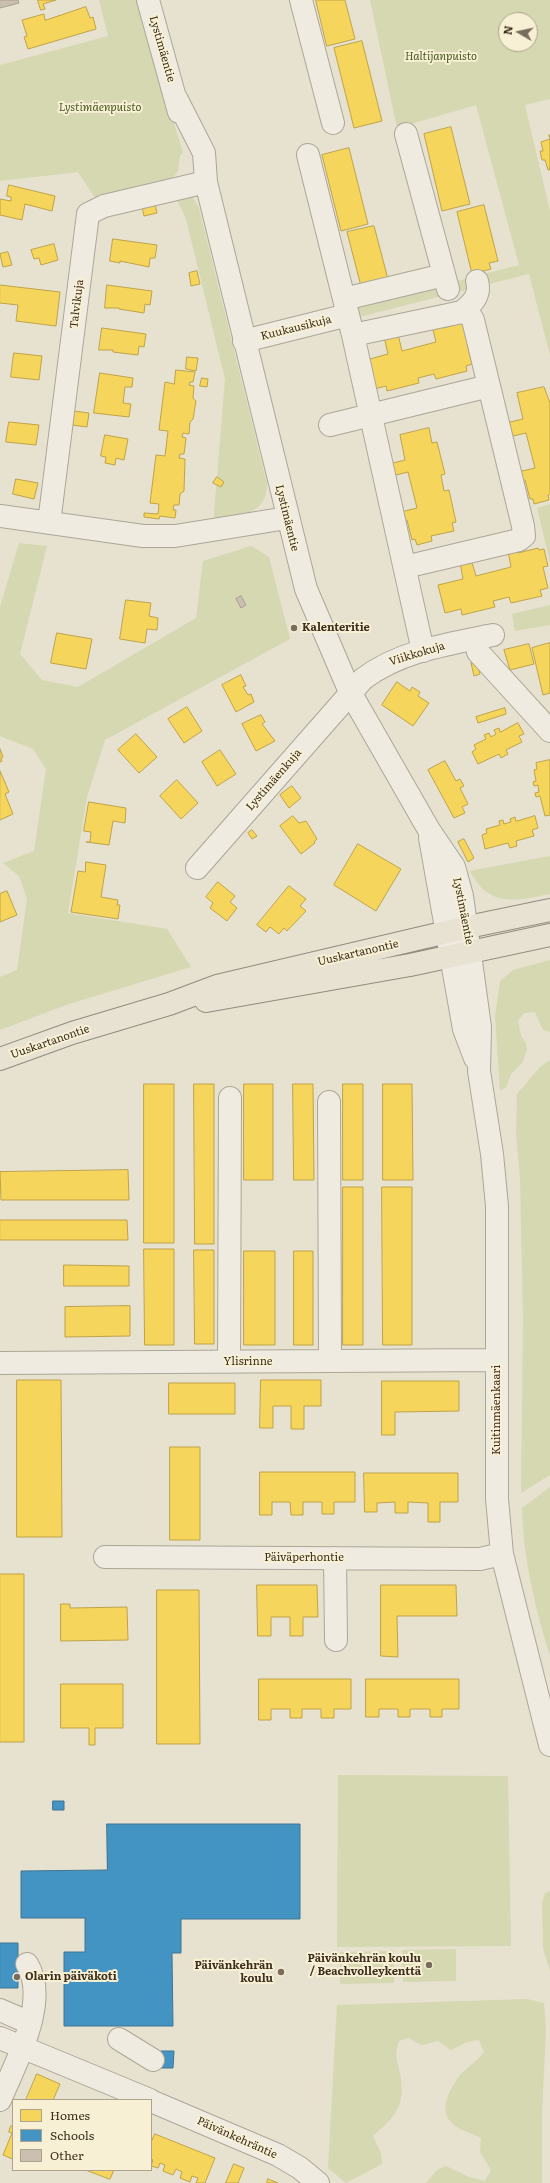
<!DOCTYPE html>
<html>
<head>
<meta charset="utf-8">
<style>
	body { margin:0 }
	#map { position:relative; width:550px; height:2183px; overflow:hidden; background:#e7e1cf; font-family:Literata,serif }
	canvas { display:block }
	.legend { position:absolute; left:12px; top:2099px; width:140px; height:72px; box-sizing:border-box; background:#f8f0d5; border:1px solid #ada38c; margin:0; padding:5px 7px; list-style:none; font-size:12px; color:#3c2f1e }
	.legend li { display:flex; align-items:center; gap:8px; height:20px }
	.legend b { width:20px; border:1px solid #ada38c }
	.north { position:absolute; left:498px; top:12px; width:40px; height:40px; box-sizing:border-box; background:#f8f0d5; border:1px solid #ada38c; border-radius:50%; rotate:279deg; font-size:11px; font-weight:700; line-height:16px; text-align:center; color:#3c2f1e }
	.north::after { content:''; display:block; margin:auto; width:14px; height:18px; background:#786d5c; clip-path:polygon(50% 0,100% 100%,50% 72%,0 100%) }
</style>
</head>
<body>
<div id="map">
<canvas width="550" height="2183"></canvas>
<ul class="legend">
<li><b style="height:11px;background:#f6d55c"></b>Homes</li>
<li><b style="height:11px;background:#4393c3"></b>Schools</li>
<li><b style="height:11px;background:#cbbfb0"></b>Other</li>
</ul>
<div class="north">N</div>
</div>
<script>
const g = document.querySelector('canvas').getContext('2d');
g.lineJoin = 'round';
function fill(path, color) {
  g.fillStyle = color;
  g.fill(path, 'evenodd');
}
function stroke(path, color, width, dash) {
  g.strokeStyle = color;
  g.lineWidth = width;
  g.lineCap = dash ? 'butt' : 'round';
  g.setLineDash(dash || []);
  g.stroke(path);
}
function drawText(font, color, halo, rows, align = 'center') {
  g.font = font + ' Literata,serif';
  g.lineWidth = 4;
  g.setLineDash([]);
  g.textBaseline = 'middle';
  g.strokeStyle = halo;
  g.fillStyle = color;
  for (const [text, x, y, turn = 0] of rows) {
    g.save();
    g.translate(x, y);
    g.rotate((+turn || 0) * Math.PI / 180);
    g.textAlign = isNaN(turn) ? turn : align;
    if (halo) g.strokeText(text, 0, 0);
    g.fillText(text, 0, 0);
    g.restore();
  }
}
const green = new Path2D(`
	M99 0H137L183 153 180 155 178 171 170 182 96 199 78 172 0 181V65L108 36Z
	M370 0H550V99L525 105 550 211V355L529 274 351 319 353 308 519 265 476 105 397 128ZM506 20H530V44H506Z
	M175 195 192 196 199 208 267 484C268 514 236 518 213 525L225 379 186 219Z
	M550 504V562L537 508Z
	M19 543 47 546 20 654 42 680 78 687 196 618 203 561 251 546 269 557 290 639 105 740 87 797 68 913 167 929 191 967 69 1004 0 1030V977L17 970 27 899 19 876 3 863 34 851 46 769 33 749 0 736V607Z
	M550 605V625L515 631 512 614Z
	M550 856V894C529 898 502 906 484 890 478 885 474 877 469 871Z
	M550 960V1032L543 1030 535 1012 524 1013 518 1021 521 1036 526 1043 527 1050 522 1063 511 1074 506 1088 500 1090 495 1016 500 981 513 970Z
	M550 1060V1475L521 1493 523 1320 520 1179 516 1132 517 1094 540 1067Z
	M550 1487V1656C535 1608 523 1558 522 1508Z
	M338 1775 508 1776 511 1946 337 1947Z
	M550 1891V1971L543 1948 542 1903 545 1893Z
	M456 1949V1981L403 1982 402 1950Z
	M394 1951V1983L340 1984V1952Z
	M527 1999 544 2003 546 2029 542 2114V2183H426L437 2170 446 2166 469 2177 485 2181 491 2170 480 2152 481 2138C472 2133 458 2130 451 2122 438 2109 451 2087 460 2075 467 2067 477 2062 484 2052L479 2040 467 2042 451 2050 438 2041 422 2045 408 2038 399 2041C394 2056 397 2059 400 2073 406 2105 396 2116 373 2136L381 2153 382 2164 346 2183 328 2168 337 2005Z`);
const homes = new Path2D(`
	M38 0H56L43 4 45 9 41 10Z
	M316 0H345L355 39 327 46Z
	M86 7 90 18 93 17 96 29 28 49 24 37 27 36 22 20 44 14 45 20Z
	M362 41 382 121 354 128 334 48Z
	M451 127 470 204 442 211 424 134Z
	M549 135H550V170H548L545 160H542L540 151H543L541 142 550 139Z
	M349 148 368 224 341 231 322 155Z
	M9 185 55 196 52 211 25 204 22 220 0 215V199L11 201V197L7 196Z
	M155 204 157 213 144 216 142 207Z
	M484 205 498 261 489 263 491 269 472 274 457 212Z
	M374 226 389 283 362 290 347 232Z
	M113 239 157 245 155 258H150L149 267 120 261V263L110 261Z
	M54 244 58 260 41 265 39 258 34 259 31 250Z
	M8 252 12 265 3 267 0 254Z
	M197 271 200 284 191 286 189 273Z
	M0 285 60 292 56 326 16 321 18 305 0 303Z
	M107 285 152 291 150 305 145 304 144 313 119 309V308H105Z
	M442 323 443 328 462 323 463 327 470 325 474 342 467 344 472 364 466 366 467 371 436 379 434 374 418 378 419 383 387 391 386 386 370 390 363 361 388 354 384 337 398 334 402 351 436 342 432 326Z
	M102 328 146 334 144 347 139 346 138 355 113 352V350H99Z
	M14 353 42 356 39 380 11 377Z
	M187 357 198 358 196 371 186 369Z
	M176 370 195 372 193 382H190L189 385 194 386 193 398 196 401 193 419 190 422 189 434 183 433 182 437 186 438 184 454H180L179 458 185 459 184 491 180 494 179 505H174L173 510H176L175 518 160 516 159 519 144 517V513L158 514 159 504 150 503 156 455 165 456 168 431 159 430 165 382 174 384Z
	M100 373 133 378 132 387H125L123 403 131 404 129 417 94 413Z
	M202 378 208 379 207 387 200 386Z
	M544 387 550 403V494L548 495 549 500 534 504 533 499H530L525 480 520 481 518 472 535 468 526 433 509 437 506 423 523 419 517 393Z
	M74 411 89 413 87 427 72 425Z
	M9 422 39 425 36 445 6 442Z
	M429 428 432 443 437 442 445 474 441 475 444 491 449 490 456 522 452 523 454 531 431 536 432 541 417 545 415 539 412 540 407 520 403 521 401 512 417 508 408 472 392 476 389 464 405 460 400 435Z
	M105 435 128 439 124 460 116 458 115 465 105 463 106 457 101 456Z
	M217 477 224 482 221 487 213 483Z
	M16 479 38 483 34 499 13 494Z
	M517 548 518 553 538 548 539 550 544 549 548 566 543 567 548 588 540 590 542 596 511 603 509 597 493 601 495 607 462 615 461 609 445 613 438 585 463 579 460 562 471 559 476 576 511 567 508 551Z
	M126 600 151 603 149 616 158 618 157 630 147 629 145 643 120 639Z
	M57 633 92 639 86 669 51 663Z
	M550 643V693L543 695 532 648Z
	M529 644 534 664 510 670 504 650Z
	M477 662 480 674 474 676 471 663Z
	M241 675 246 686 243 687 248 695 251 694 254 702 236 712 222 685Z
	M397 682 410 691 412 687 420 692 418 696 429 703 413 726 382 705Z
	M187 707 202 731 184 743 168 719Z
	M505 708 506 714 478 723 476 717Z
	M261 715 265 722 262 724 275 741 256 751 242 724Z
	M518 723 524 734 519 736 522 742 506 750 508 754 501 758 499 754 478 764 472 752 476 749 474 745 486 739 484 735 489 733 491 737 496 734 494 730 499 728 500 732Z
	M136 734 157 757 139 773 118 750Z
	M0 749 3 757 1 758 2 761 0 762Z
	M220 750 236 774 217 786 202 762Z
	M550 760V815L545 816 540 796 536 797 535 793 539 792 538 785 534 786 533 782 536 781 534 770 537 769 536 763Z
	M445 761 456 781 460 779 464 786 460 788 468 804 462 807 465 813 454 818 428 770Z
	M0 771 9 792 5 794 13 814 0 820Z
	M177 780 198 803 181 819 160 796Z
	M292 786 301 798 289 808 280 795Z
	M89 802 126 808 125 823 113 821 109 845 86 842H90L91 832 84 831Z
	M293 816 299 823 306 821 317 839 314 842 315 843 301 854 280 826Z
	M535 816 538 828 532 830 534 836 516 841 517 846 510 848 508 843 485 849 482 835 487 833 486 829 500 825 499 821 503 820 504 824 511 822 510 819 515 817 516 821Z
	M252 830 257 836 252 839 248 833Z
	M464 839 474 858 468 862 458 842Z
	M358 844 401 869 376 911 334 885Z
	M86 862 106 865 101 897 118 900 117 905H120L118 919 71 912 78 871 85 872Z
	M218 882 235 896 230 902 237 908 227 921 210 908 213 903 206 897Z
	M289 886 306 899 300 906 306 911 287 931 284 928 279 934 270 927 266 932 257 925Z
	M7 891 17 915 0 922V894Z
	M144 1084H174V1243H144Z
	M194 1084H214V1244H195Z
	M244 1084H273V1180H244Z
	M293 1084H313L314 1180H294Z
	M343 1084H363V1180H343Z
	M383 1084H412L413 1180H383Z
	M128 1170 129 1200H1L0 1172Z
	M343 1187H363V1345H343Z
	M382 1187H412V1345H383Z
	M0 1220H127L128 1240H0Z
	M144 1249H174V1345H145Z
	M194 1250H214V1344H195Z
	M244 1251H275V1345H244Z
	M294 1251H313V1345H294Z
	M64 1265 129 1266V1286H64Z
	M130 1306V1336L65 1337V1307Z
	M17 1380H61L62 1537H17Z
	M261 1380H321V1406H304V1429H291V1406H273V1428H260Z
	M382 1381H459V1411L395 1412V1435H382Z
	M169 1383H235V1414H169Z
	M170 1447H200V1540H170Z
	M260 1472H355V1502H334V1514H322V1502H303V1515H291L290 1502H272V1515H260Z
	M364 1473H458V1502H440V1522H428V1503L408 1502V1513H395V1502L377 1503V1512H365Z
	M0 1574H24V1742H0Z
	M257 1585H317L318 1617H303V1636H290V1617H271V1636H258Z
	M381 1585H456L457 1616H397L398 1657 381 1656Z
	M157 1590H199L200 1744H157Z
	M61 1604H70V1608L127 1607 128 1640 61 1641Z
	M259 1679H351V1709H334V1718H321V1709H302V1718H290V1709H271V1720H259Z
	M366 1679H459V1709H442V1717H430V1709H410V1717H398V1709H379V1717H366Z
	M61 1684H123V1728H95V1745H89V1728H61Z
	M37 2074 60 2084 53 2100H26Z
	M11 2126 13 2127V2159L3 2155 12 2133 9 2132Z
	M155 2134 215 2158 205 2183H196L198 2178 192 2176 190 2182 180 2178 182 2172 176 2169 173 2175 163 2171 165 2165 160 2163 158 2168 151 2166 153 2160 151 2159V2143Z
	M234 2164 244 2168 238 2183H226Z
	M86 2170H114L110 2179Z
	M268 2179 278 2183H267Z`);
const schools = new Path2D(`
	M53 1801H64V1810H53Z
	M107 1824H300V1919H181V1953H172L173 2026H64V1952H85V1918H21V1871L107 1870Z
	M0 1943H18V1988H0Z
	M161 2051H174L173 2068H161Z`);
const building = new Path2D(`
	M0 0H18L19 3 0 8Z
	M241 596 246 605 241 608 236 599Z`);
const minor = new Path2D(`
	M148 0 179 112
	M301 0 333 123
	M176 98 204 153 206 182 306 589 350 692 429 830 454 867 462 896 480 1027 479 1071 492 1154 497 1206V1499L502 1554 550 1745
	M406 134 448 289
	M308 155 353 335 423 651
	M344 299 444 275
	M353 335 462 312C473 303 481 295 477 281
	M244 341 348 315
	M330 425 489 386
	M50 515 88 214 104 206 206 182
	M0 516 143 536H175L287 518
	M405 567 519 540 524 536 523 526 473 320 470 315 462 312
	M475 639 478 652 550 731
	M430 838 464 1029 475 1058
	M197 868 363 679C400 651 448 644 493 635
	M329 1102 330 1361
	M229 1362 230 1098
	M0 1363 497 1360
	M105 1557 480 1559 502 1554
	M335 1558 336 1640
	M0 2010 30 2023
	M0 2038 150 2100
	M119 2039 153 2060
	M0 2100C15 2064 50 2001 27 1964
	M151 2101 278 2155 300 2168 318 2183`);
const major = new Path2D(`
	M206 1001 410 965 550 935
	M0 1059 72 1033 169 1004 217 986 468 927 550 910`);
const markers = [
	[294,628,4,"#786d5c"],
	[429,1965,4,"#786d5c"],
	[281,1972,4,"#786d5c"],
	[17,1977,4,"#786d5c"]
];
const streetNames = [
	["Lystimäentie",162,49,74],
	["Talvikuja",77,304,-83],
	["Kuukausikuja",296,328,-14],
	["Lystimäentie",287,518,76],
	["Viikkokuja",417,654,-17],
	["Lystimäenkuja",274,780,-49],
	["Lystimäentie",463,911,79],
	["Uuskartanontie",358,953,-13],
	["Uuskartanontie",50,1042,-19],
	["Ylisrinne",248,1362],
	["Kuitinmäenkaari",497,1410,-90],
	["Päiväperhontie",304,1558],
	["Päivänkehräntie",237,2138,24]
];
const parkNames = [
	["Haltijanpuisto",441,57],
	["Lystimäenpuisto",100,108]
];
const poiNames = [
	["Kalenteritie",302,628],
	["Päivänkehrän koulu",421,1959,"right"],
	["/ Beachvolleykenttä",421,1972,"right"],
	["Päivänkehrän",273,1966,"right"],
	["koulu",273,1979,"right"],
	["Olarin päiväkoti",25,1977]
];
fill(green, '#d5d8b1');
fill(homes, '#f6d55c');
stroke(homes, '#bea349', 1);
fill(schools, '#4393c3');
stroke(schools, '#417592', 1);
fill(building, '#cbbfb0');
stroke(building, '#a89d8e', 1);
stroke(minor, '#aca698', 24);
stroke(major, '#928b7f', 24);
stroke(minor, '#efebe1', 22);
stroke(major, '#e7e2d2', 22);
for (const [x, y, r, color] of markers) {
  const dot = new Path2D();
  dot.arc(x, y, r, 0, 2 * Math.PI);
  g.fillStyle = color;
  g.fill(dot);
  stroke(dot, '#f8f0d5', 1.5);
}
drawText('11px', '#3c2f1e', '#f8f0d5', streetNames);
drawText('italic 11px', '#495a24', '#f8f0d5', parkNames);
drawText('bold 11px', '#3c2f1e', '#f8f0d5', poiNames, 'left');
</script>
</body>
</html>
